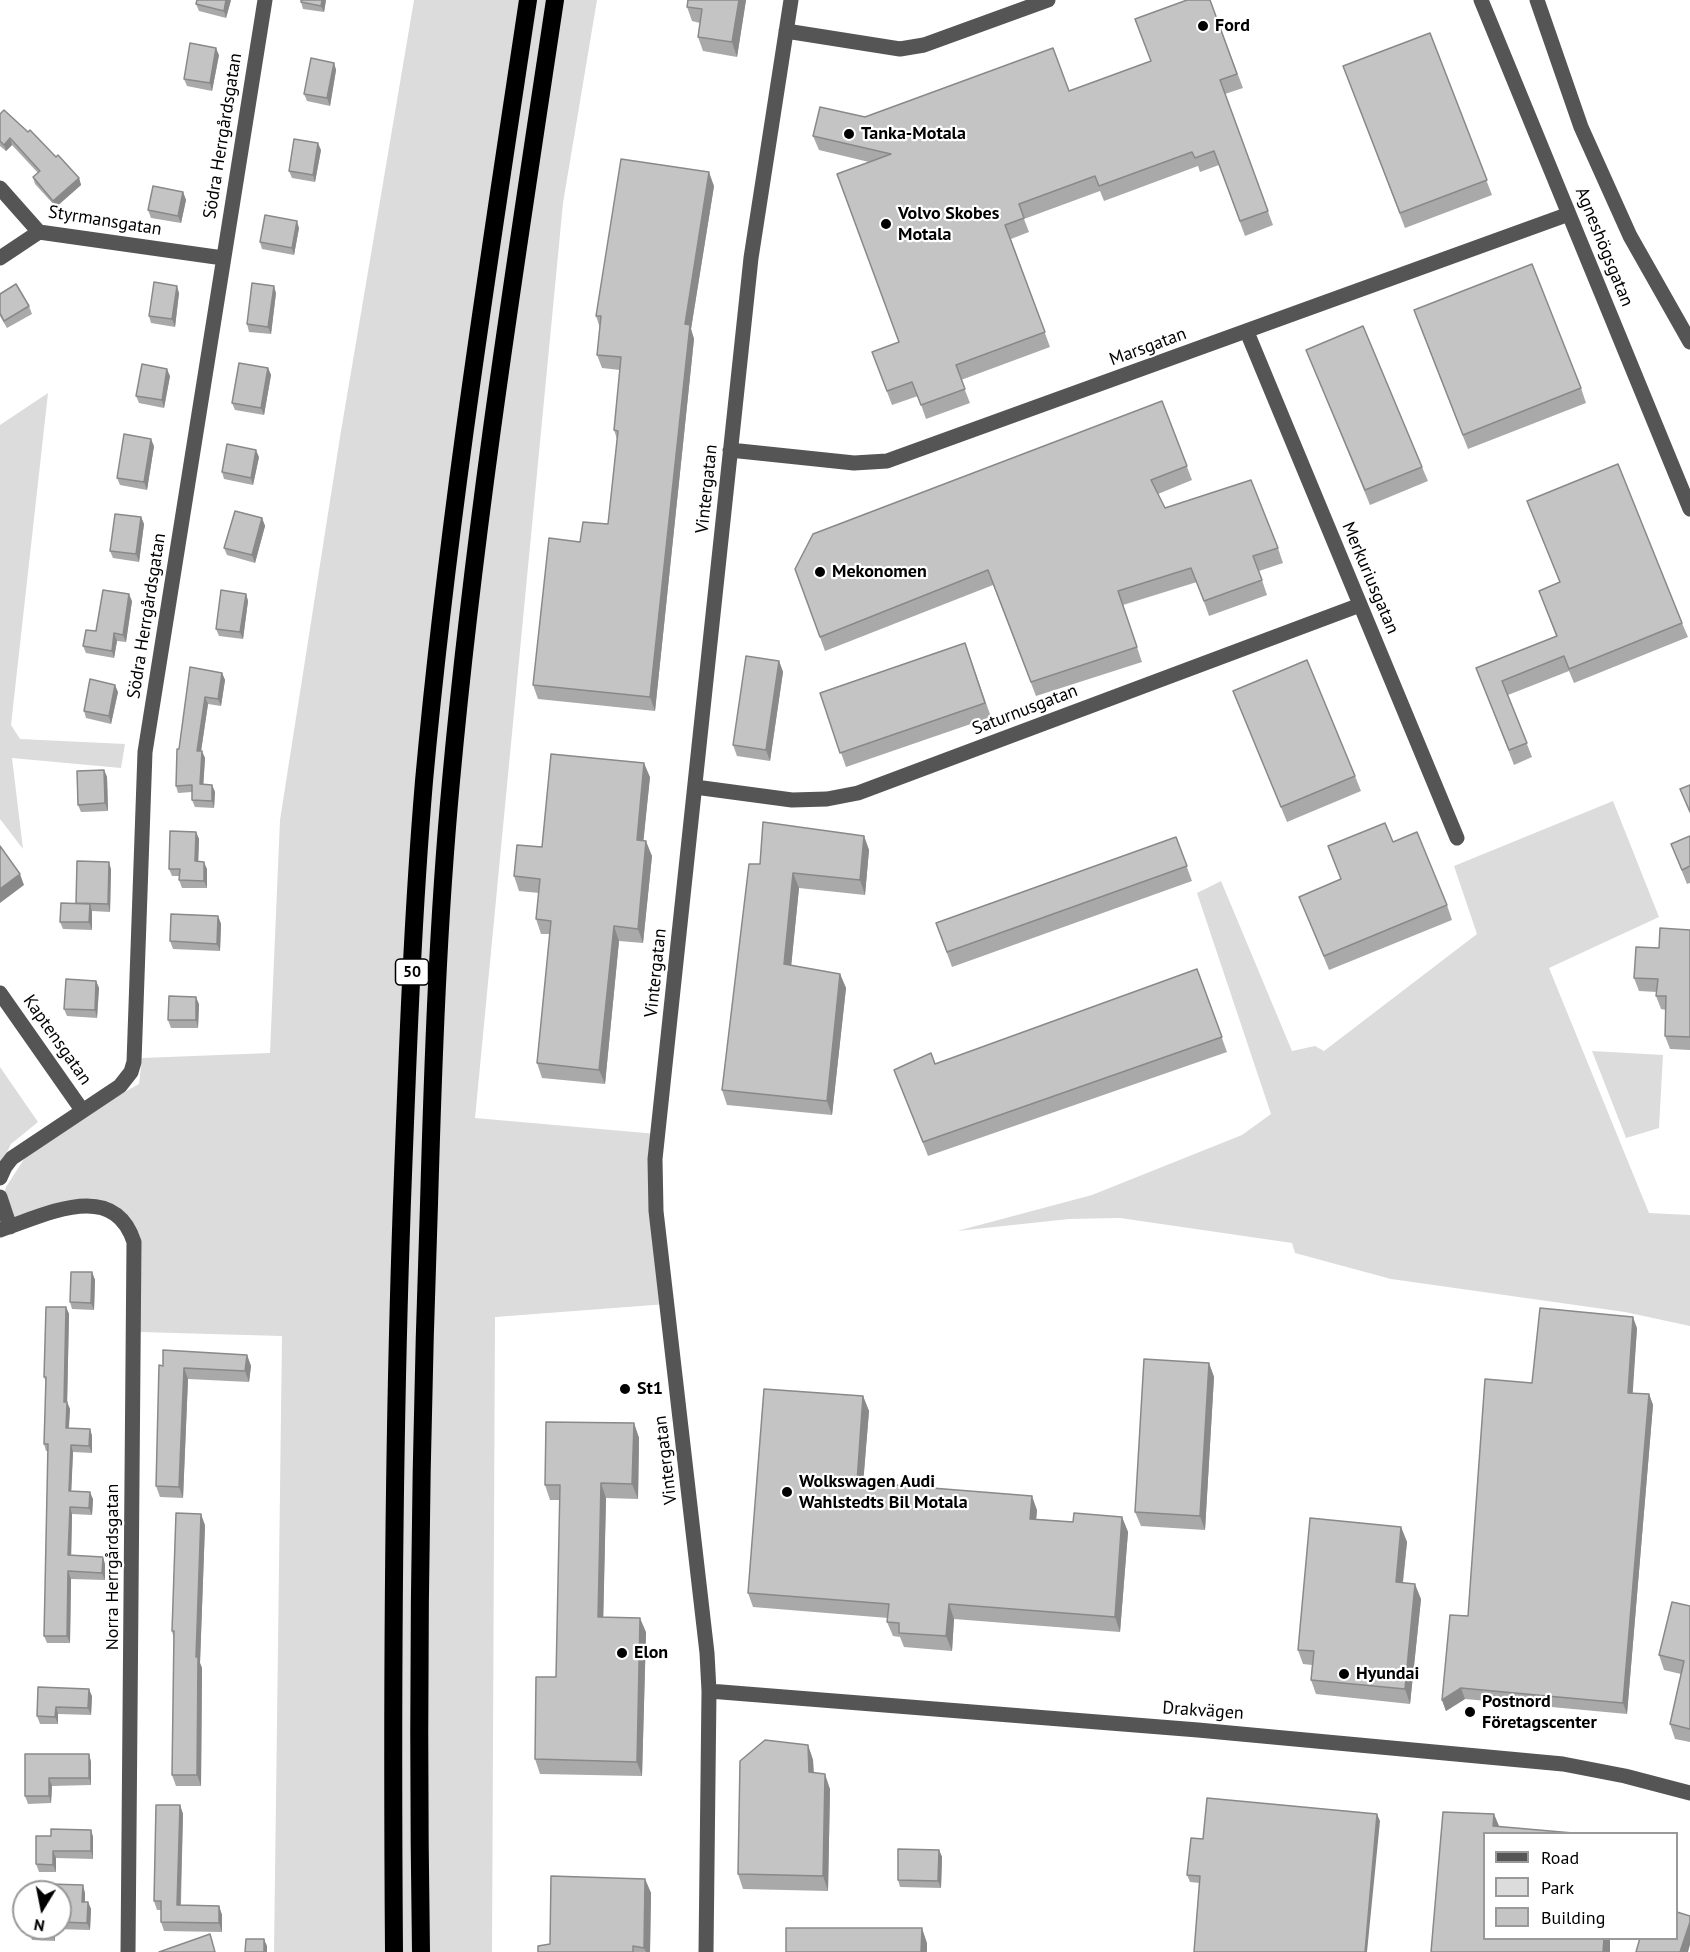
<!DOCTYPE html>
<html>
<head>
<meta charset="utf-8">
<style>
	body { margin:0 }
	#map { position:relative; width:1690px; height:1952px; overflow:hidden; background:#fff; font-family:"PT Sans",sans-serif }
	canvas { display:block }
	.legend { position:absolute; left:1483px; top:1832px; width:195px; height:108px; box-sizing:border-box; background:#fff; border:2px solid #999; margin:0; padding:8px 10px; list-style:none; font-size:18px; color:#000 }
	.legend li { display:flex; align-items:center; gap:12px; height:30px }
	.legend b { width:30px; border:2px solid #999 }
	.north { position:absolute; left:12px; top:1880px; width:60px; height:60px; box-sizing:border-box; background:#fff; border:2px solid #999; border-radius:50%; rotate:190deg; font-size:16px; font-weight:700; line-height:24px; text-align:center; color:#000 }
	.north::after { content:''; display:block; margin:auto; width:21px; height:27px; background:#000; clip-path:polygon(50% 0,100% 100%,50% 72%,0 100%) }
</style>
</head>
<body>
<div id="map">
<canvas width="1690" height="1952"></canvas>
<ul class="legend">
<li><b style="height:8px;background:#555"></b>Road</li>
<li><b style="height:16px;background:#dcdcdc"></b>Park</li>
<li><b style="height:16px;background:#c4c4c4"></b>Building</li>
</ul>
<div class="north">N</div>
</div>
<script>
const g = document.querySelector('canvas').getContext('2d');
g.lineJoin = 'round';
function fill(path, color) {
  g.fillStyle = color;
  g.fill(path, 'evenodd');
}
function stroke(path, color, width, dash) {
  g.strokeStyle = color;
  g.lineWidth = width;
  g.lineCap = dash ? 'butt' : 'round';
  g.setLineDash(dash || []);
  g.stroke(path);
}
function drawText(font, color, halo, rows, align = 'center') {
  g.font = font + ' "PT Sans",sans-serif';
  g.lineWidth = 4.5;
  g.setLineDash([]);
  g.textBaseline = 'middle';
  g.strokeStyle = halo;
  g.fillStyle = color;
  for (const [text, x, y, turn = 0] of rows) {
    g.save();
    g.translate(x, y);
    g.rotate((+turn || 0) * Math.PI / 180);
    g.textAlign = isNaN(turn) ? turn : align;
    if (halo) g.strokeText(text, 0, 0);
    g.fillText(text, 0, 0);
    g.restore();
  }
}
const green = new Path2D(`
	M414 0H597L563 203 475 1118 657 1134 667 1304 495 1317 492 1952H274L282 1336 139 1332 140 1241 107 1207 66 1215 4 1235 0 1207 6 1187 26 1156 83 1115 139 1084 142 1058 270 1053 280 820 340 437Z
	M48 393 11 725 20 739 125 744 121 768 12 758 23 849 0 819V425Z
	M1613 801 1659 917 1549 968 1649 1213 1690 1215V1326L1625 1312 1391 1279 1295 1253 1292 1243 1120 1218 1069 1219 957 1231 1092 1195 1242 1135 1271 1114 1197 893 1221 881 1292 1051 1315 1046 1324 1051 1477 934 1454 866Z
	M1592 1051 1663 1055 1659 1128 1626 1138Z
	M0 1067 38 1122 11 1144 0 1166Z`);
const minor = new Path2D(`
	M1481 0 1690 509
	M1537 0 1581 127 1630 236 1690 342
	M786 31 900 49 924 45 1048 0
	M0 188 39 232 223 258
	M0 258 39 232
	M1247 332 1457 838
	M730 450 854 463 887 461 1569 214
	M695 787 792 800 827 799 858 793 1360 605
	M0 993 82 1110
	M0 1178 5 1167 12 1158 120 1086 131 1072 134 1062 145 752 265 0
	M0 1197 10 1227
	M0 1230C44 1216 113 1178 134 1242L128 1952
	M709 1691 1198 1730 1563 1764 1625 1776 1690 1793
	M706 1952 709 1691 707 1653 656 1211 655 1159 751 258 791 0`);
const highway = new Path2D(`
	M394 1952C392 1693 393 1433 403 1174 408 1043 413 912 424 781 448 519 489 260 528 0
	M421 1952C417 1703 420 1453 429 1204 433 1063 438 921 451 781 475 519 516 260 555 0`);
const wall = new Path2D(`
	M197 0H231L226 18 199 11 196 4Z
	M326 0 324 12 303 9 301 2Z
	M688 0H746L737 57 703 51 698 37 700 23 692 21 687 7Z
	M1210 0 1243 88 1225 94 1273 225 1245 236 1219 165 1200 172 1198 166 1104 201 1100 191 1024 219 1029 232 1011 239 1050 347 961 380 970 403 926 419 918 396 892 405 872 352 899 342 869 162 819 150 813 136 865 117 1069 91 1151 61Z
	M1430 33 1492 195 1405 228 1343 66Z
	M219 55 212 91 187 86 184 79Z
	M334 63 336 70 330 106 307 101 304 94Z
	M0 114 56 157 79 178 81 185 56 207 35 184 33 177 38 173 12 145 6 151 0 146Z
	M321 150 315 182 292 178 289 171Z
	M714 186 691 329 694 339 655 711 538 699 533 685 580 542 608 524 617 439 614 430 620 370 602 368 597 355 600 328 596 316Z
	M183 192 186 200 181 223 151 218 148 210Z
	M299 228 294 255 262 249 260 242Z
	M179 293 175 327 151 323 149 316Z
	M276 293 271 334 249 332 247 324Z
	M0 294 29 306 32 314 7 328 0 316Z
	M1419 324 1581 388 1586 403 1468 449Z
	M1306 350 1422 467 1428 481 1370 505Z
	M268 368 271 375 264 415 235 410 232 403Z
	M170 376 164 408 139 403 136 396Z
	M1162 401 1192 480 1158 494 1165 508 1278 548 1283 563 1259 571 1267 595 1209 616 1197 582 1123 605 1142 662 1036 696 993 585 825 651 795 569Z
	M154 446 147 490 120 485 117 478Z
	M259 457 253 485 224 479 222 472Z
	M1527 501 1682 623 1688 637 1574 683 1569 671 1508 695 1532 757 1514 765 1476 668 1556 636 1539 591 1560 582Z
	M141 517 144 524 139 562 113 558 110 551Z
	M262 518 265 526 255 563 227 555 224 548Z
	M246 594 248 601 243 639 219 636 216 629Z
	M132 601 126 642 117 641 114 658 86 653 83 646 96 631Z
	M965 643 991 717 846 767 820 693Z
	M779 661 783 672 770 761 737 756 733 745Z
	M190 667 222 673 225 680 221 706 208 704 201 751 205 758 203 784 212 785 215 792 214 808 195 807 192 800V792L178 793 176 786 179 749Z
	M1233 691 1355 776 1361 791 1287 822Z
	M118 692 111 724 86 718 84 711Z
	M104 770 107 777 108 811 81 812 78 805Z
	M650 777 643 841 652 856 643 943 619 941 605 1084 542 1078 537 1063 550 934H541L536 919 539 893 519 891 514 876 542 847Z
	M196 832 199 839 198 861 207 869V888H182L179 880V876H172L169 869Z
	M864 836 869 850 865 895 799 888 791 965 840 974 846 988 832 1115 727 1105 722 1090 760 864Z
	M1690 836V883L1687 884 1671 844Z
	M1176 837 1192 881 952 967 936 923Z
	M1393 842 1447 905 1452 920 1329 970 1299 897 1341 879 1328 846Z
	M111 869 110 912 92 911V930L63 929 60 922 76 904Z
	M218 916 221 924 220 951 173 949 170 941Z
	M1690 930V1050L1670 1049 1665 1036 1666 1010 1661 1009 1656 996 1657 992 1639 991 1634 978 1659 948Z
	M1197 969 1227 1052 928 1156 894 1070 935 1064Z
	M96 981 99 988 97 1018 67 1016 64 1009Z
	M199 1004 198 1028H171L168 1020Z
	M92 1272 95 1280 94 1310 72 1309 70 1302Z
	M66 1307 69 1314 67 1402 70 1409 69 1428 90 1429 92 1436V1453L73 1452 71 1491 93 1499 92 1515 72 1514 71 1556 105 1564V1580L71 1579 70 1643H47L44 1636 48 1451H46L44 1444 46 1382 44 1377Z
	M1637 1328 1632 1393 1649 1394 1653 1405 1627 1714 1465 1699 1446 1711 1442 1700 1468 1616 1532 1383Z
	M247 1355 251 1366 249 1382 188 1379 183 1498 160 1497 156 1486 163 1366Z
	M1209 1363 1214 1377 1205 1530 1141 1526 1135 1512Z
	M863 1396 869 1411 863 1483 1037 1510 1036 1519 1073 1522 1122 1517 1128 1532 1120 1632 954 1619 952 1651 904 1647 900 1637 893 1636 887 1622 888 1618 753 1607 748 1593Z
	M634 1423 639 1438 638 1499 606 1498 603 1617 646 1632 642 1776 540 1774 535 1759 556 1677 560 1500H550L545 1485Z
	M205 1525 200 1663 202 1668 201 1786H176L172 1775 174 1639 172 1631Z
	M1401 1527 1407 1542 1403 1583 1421 1599 1410 1704 1316 1694 1311 1680 1312 1665 1303 1664 1298 1650Z
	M1690 1606V1742L1675 1739 1670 1724 1681 1674 1664 1670 1659 1655Z
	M38 1687 92 1696 91 1715 58 1714V1724H40L37 1716Z
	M808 1745 813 1760 814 1773 830 1789 828 1891 743 1889 738 1874Z
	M25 1754H89L91 1762V1785L52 1786 51 1803 28 1804 25 1796Z
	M180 1805 183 1814 181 1905 219 1906 222 1915V1932L164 1931 161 1922V1910H157L154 1901Z
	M1380 1821 1200 1883 1190 1882 1187 1875 1203 1839Z
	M91 1830 93 1837V1859L56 1858V1872H39L36 1864 51 1836Z
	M939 1850 942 1857 941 1888 900 1887 898 1880Z
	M645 1879 651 1893 650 1952H538Z
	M60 1892 85 1893V1902H88L91 1909 90 1930 55 1929V1941L32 1940 30 1933V1928H60Z`);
const shadedWall = new Path2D(`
	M226 0H231L226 18 224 11Z
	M322 0H326L324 12 321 6Z
	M739 0H746L737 57 732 42Z
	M216 48 219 55 212 91 210 83Z
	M334 63 336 70 330 106 327 98Z
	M10 138 12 145 6 151 4 145Z
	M318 143 321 150 315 182 313 175Z
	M709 172 714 186 691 329 694 339 655 711 650 697 685 324Z
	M79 178 81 185 56 207 53 201Z
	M183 192 186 200 181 223 178 216Z
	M297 221 299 228 294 255 292 248Z
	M177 286 179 293 175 327 172 319Z
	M274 286 276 293 271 334 268 327Z
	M268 368 271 375 264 415 261 408Z
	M167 369 170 376 164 408 162 400Z
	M151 439 154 446 147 490 144 482Z
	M256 450 259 457 253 485 251 478Z
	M141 517 144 524 139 562 136 554Z
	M262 518 265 526 255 563 252 555Z
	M129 594 132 601 126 642 123 635Z
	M246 594 248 601 243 639 240 632Z
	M114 633 117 641 114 658 112 651Z
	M779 661 783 672 770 761 766 750Z
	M222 673 225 680 221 706 218 699Z
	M115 685 118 692 111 724 109 716Z
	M205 697 208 704 200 758 197 751Z
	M202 751 205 758 203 791 200 784Z
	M644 763 650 777 642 855 637 840Z
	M104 770 107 777 108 811 105 803Z
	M212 785 215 792 214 808 212 801Z
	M196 832 199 839 198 869 195 861Z
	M864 836 869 850 865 895 860 880Z
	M646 841 652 856 643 943 638 929Z
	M109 862 111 869 110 912 108 904Z
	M204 862 207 869V888L204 881Z
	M793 873 799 888 790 978 784 964Z
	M20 874 24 885 0 903V889Z
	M90 904 92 912V930L89 922Z
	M218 916 221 924 220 951 217 944Z
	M614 926 619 941 605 1084 599 1070Z
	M840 974 846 988 832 1115 827 1101Z
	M96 981 99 988 97 1018 95 1010Z
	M196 997 199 1004 198 1028 196 1020Z
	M92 1272 95 1280 94 1310 91 1303Z
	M66 1307 69 1314 67 1409 64 1402Z
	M1633 1317 1637 1328 1632 1404 1628 1393Z
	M247 1355 251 1366 249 1382 245 1371Z
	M1209 1363 1214 1377 1205 1530 1200 1516Z
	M184 1368 188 1379 183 1498 179 1487Z
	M1649 1394 1653 1405 1627 1714 1623 1703Z
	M863 1396 869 1411 862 1497 857 1482Z
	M67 1402 70 1409 68 1435 66 1428Z
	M634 1423 639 1438 638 1499 632 1484Z
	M90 1429 92 1436V1453L89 1446Z
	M71 1445 73 1452 71 1498 69 1491Z
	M601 1483 606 1498 603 1632 598 1617Z
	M90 1492 93 1499 92 1515 89 1508Z
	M1032 1496 1037 1510 1035 1533 1030 1519Z
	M70 1507 72 1514 71 1563 68 1555Z
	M201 1514 205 1525 200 1663 202 1668 201 1786 197 1775 196 1657Z
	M1122 1517 1128 1532 1120 1632 1115 1617Z
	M1401 1527 1407 1542 1401 1597 1396 1582Z
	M103 1557 105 1564V1580L102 1573Z
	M68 1571 71 1579 70 1643 67 1636Z
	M1415 1584 1421 1599 1410 1704 1405 1689Z
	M949 1604 954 1619 952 1651 946 1636Z
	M640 1618 646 1632 642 1776 637 1762Z
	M1461 1688 1465 1699 1446 1711 1442 1700Z
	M89 1689 92 1696 91 1715 88 1708Z
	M56 1707 58 1714V1724L55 1717Z
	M808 1745 813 1760 814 1786 809 1772Z
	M89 1754 91 1762V1785L89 1778Z
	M825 1774 830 1789 828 1891 823 1876Z
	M49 1778 52 1786 51 1803 49 1796Z
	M180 1805 183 1814 180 1914 177 1905Z
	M1377 1814 1380 1821 1367 1952H1365Z
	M1494 1814 1500 1828 1493 1826Z
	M91 1830 93 1837V1859L91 1851Z
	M939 1850 942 1857 941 1888 938 1881Z
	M53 1851 56 1858V1872L53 1865Z
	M645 1879 651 1893 650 1952H646L644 1948Z
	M83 1885 85 1893V1909L82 1902Z
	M88 1902 91 1909 90 1930 87 1923Z
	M219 1906 222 1915V1932L219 1923Z
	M1690 1922V1945L1688 1952H1680Z
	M52 1928H55V1941L52 1934Z
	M922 1928 927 1943V1952H921Z
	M1604 1938H1610V1952H1603Z
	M264 1939 267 1946V1952H264Z`);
const building = new Path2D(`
	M197 0H226L224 11 196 4Z
	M301 0H322L321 6 301 2Z
	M688 0H739L732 42 698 37 702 9 687 7Z
	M1187 0H1210L1237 74 1220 80 1268 211 1240 221 1214 151 1195 158 1192 152 1099 186 1095 176 1019 204 1024 218 1005 225 1045 332 956 365 965 389 921 405 912 382 887 391 872 352 899 342 837 174 891 154 813 136 820 107 865 117 1053 48 1069 91 1151 61 1135 19Z
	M1430 33 1487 180 1400 213 1343 66Z
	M190 43 216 48 210 83 184 79Z
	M311 58 334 63 327 98 304 94Z
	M4 110 28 132 30 130 56 157 58 155 79 178 53 201 33 177 40 171 10 138 4 145 0 141V114Z
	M294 139 318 143 313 175 289 171Z
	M621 159 709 172 685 324 690 325 650 697 533 685 549 538 580 542 583 522 608 524 618 431 614 430 621 357 597 355 601 316H596Z
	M153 186 183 192 178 216 148 210Z
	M265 215 297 221 292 248 260 242Z
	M1532 264 1581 388 1463 435 1414 310Z
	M154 282 177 286 172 319 149 316Z
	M252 283 274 286 268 327 247 324Z
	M16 284 29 306 4 321 0 313V294Z
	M1363 326 1422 467 1365 490 1306 350Z
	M239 363 268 368 261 408 232 403Z
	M142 364 167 369 162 400 136 396Z
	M1162 401 1187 466 1151 480 1165 508 1251 480 1278 548 1253 556 1262 580 1204 601 1191 568 1118 591 1137 647 1031 682 988 570 820 637 795 569 813 534Z
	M124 434 151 439 144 482 117 478Z
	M227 444 256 450 251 478 222 472Z
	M1618 464 1682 623 1569 669 1564 656 1502 681 1527 743 1509 750 1476 668 1557 636 1539 591 1560 582 1527 501Z
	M235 511 262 518 252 555 224 548Z
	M115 514 141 517 136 554 110 551Z
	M103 590 129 594 123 635 114 633 112 651 83 646 86 630 96 631Z
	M221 590 246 594 240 632 216 629Z
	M965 643 985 703 840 753 820 693Z
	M746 656 779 661 766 750 733 745Z
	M1307 660 1355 776 1281 807 1233 691Z
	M190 667 222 673 218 699 205 697 197 751H202L200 784 212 785V801L192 800V785L176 786 177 749H179Z
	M90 679 115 685 109 716 84 711Z
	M551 754 644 763 637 840 646 841 638 929 614 926 599 1070 537 1063 551 921 536 919 540 879 514 876 517 845 542 847Z
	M104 770 105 803 78 805 77 771Z
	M1690 785V812L1680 789Z
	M763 822 864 836 860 880 793 873 784 964 840 974 827 1101 722 1090 749 864H760Z
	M1385 823 1393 842 1417 832 1447 905 1324 956 1299 897 1341 879 1328 846Z
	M170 831 196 832 195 861 204 862V881L179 880 180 869H169Z
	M1690 836V866L1682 870 1671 844Z
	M1176 837 1187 866 947 952 936 923Z
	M0 846 20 874 0 889Z
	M77 861 109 862 108 904 76 903Z
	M61 903 90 904 89 922H60Z
	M171 914 218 916 217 944 170 941Z
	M1660 928 1690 930V1037L1665 1036 1666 996H1656L1658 979 1634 978 1636 947 1659 948Z
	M1197 969 1222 1037 923 1142 894 1070 931 1053 935 1064Z
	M66 979 96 981 95 1010 64 1009Z
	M169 996 196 997V1020H168Z
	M71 1272H92L91 1303 70 1302Z
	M46 1307H66L64 1402H67L66 1428 90 1429 89 1446 71 1445 69 1491 90 1492 89 1508 70 1507 68 1555 103 1557 102 1573 68 1571 67 1636H44L48 1444H44L46 1377H44Z
	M1540 1308 1633 1317 1628 1393 1649 1394 1623 1703 1461 1688 1442 1700 1450 1615 1468 1616 1485 1379 1532 1383Z
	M163 1350 247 1355 245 1371 184 1368 179 1487 156 1486 159 1365 163 1366Z
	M1144 1359 1209 1363 1200 1516 1135 1512Z
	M764 1389 863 1396 857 1482 1032 1496 1030 1519 1073 1522 1074 1513 1122 1517 1115 1617 949 1604 946 1636 899 1633V1623L887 1622 889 1604 748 1593Z
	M546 1422 634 1423 632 1484 601 1483 598 1617 640 1618 637 1762 535 1759 536 1677H556L560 1485H545Z
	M176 1513 201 1514 196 1657H198L197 1775H172L174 1631H172Z
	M1310 1518 1401 1527 1396 1582 1415 1584 1405 1689 1311 1680 1314 1651 1298 1650Z
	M1672 1602 1690 1606V1729L1670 1724 1684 1661 1659 1655Z
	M38 1687 89 1689 88 1708 56 1707 55 1717 37 1716Z
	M765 1740 808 1745 809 1772 825 1774 823 1876 738 1874 740 1761Z
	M25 1754H89V1778H49V1796H25Z
	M1207 1798 1377 1814 1365 1952H1194L1200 1876 1187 1875 1191 1838 1203 1839Z
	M156 1805H180L177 1905 219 1906V1923L161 1922V1901H154Z
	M1443 1812 1494 1814 1493 1826 1573 1833H1485V1938H1604L1603 1952H1431Z
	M51 1829 91 1830V1851H53V1865L36 1864V1836H51Z
	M898 1849 939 1850 938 1881 898 1880Z
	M551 1876 645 1879 644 1948 633 1946V1952H538V1946L550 1944Z
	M49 1884 83 1885 82 1902H88L87 1923 60 1922V1892H49Z
	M1677 1912 1690 1916V1922L1680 1952H1636L1640 1938H1677Z
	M30 1928H52V1934L30 1933Z
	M786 1928H922L921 1952H786Z
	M210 1934 215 1952H159Z
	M246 1939H264V1952H245Z`);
const markers = [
	[1203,26,6,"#000"],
	[849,134,6,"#000"],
	[886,224,6,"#000"],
	[820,572,6,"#000"],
	[625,1389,6,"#000"],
	[787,1492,6,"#000"],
	[622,1653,6,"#000"],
	[1344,1674,6,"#000"],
	[1470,1712,6,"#000"]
];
const shields = [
	[412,972,33]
];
const shieldNames = [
	["50",412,972]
];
const poiNames = [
	["Ford",1215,26],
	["Tanka-Motala",861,134],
	["Volvo Skobes",898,214],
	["Motala",898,235],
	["Mekonomen",832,572],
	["St1",637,1389],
	["Wolkswagen Audi",799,1482],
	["Wahlstedts Bil Motala",799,1503],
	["Elon",634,1653],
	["Hyundai",1356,1674],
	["Postnord",1482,1702],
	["Företagscenter",1482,1723]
];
const streetNames = [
	["Södra Herrgårdsgatan",223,136,-81],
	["Styrmansgatan",105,221,9],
	["Agneshögsgatan",1604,247,68],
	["Marsgatan",1148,347,-20],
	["Vintergatan",707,489,-84],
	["Merkuriusgatan",1370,578,67],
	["Södra Herrgårdsgatan",147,616,-81],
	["Saturnusgatan",1025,710,-21],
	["Vintergatan",656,973,-84],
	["Kaptensgatan",57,1040,55],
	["Vintergatan",666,1460,-97],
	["Norra Herrgårdsgatan",113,1567,-90],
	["Drakvägen",1203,1711,4]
];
fill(green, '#dcdcdc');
stroke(highway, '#dbdbdb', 20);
stroke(minor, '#555', 15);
stroke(highway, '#000', 18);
fill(wall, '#a9a9a9');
fill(shadedWall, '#898989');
fill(building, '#c4c4c4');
stroke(building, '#898989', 1.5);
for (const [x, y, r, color] of markers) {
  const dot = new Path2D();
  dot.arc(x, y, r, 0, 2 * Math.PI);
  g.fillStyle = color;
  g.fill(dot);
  stroke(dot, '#fff', 2);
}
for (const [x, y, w] of shields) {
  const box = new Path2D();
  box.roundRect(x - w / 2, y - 13, w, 26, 4.5);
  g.fillStyle = '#fff';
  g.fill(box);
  stroke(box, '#000', 1.5);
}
drawText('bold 16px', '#000', null, shieldNames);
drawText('bold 18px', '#000', '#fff', poiNames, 'left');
drawText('18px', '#000', '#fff', streetNames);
</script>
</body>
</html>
